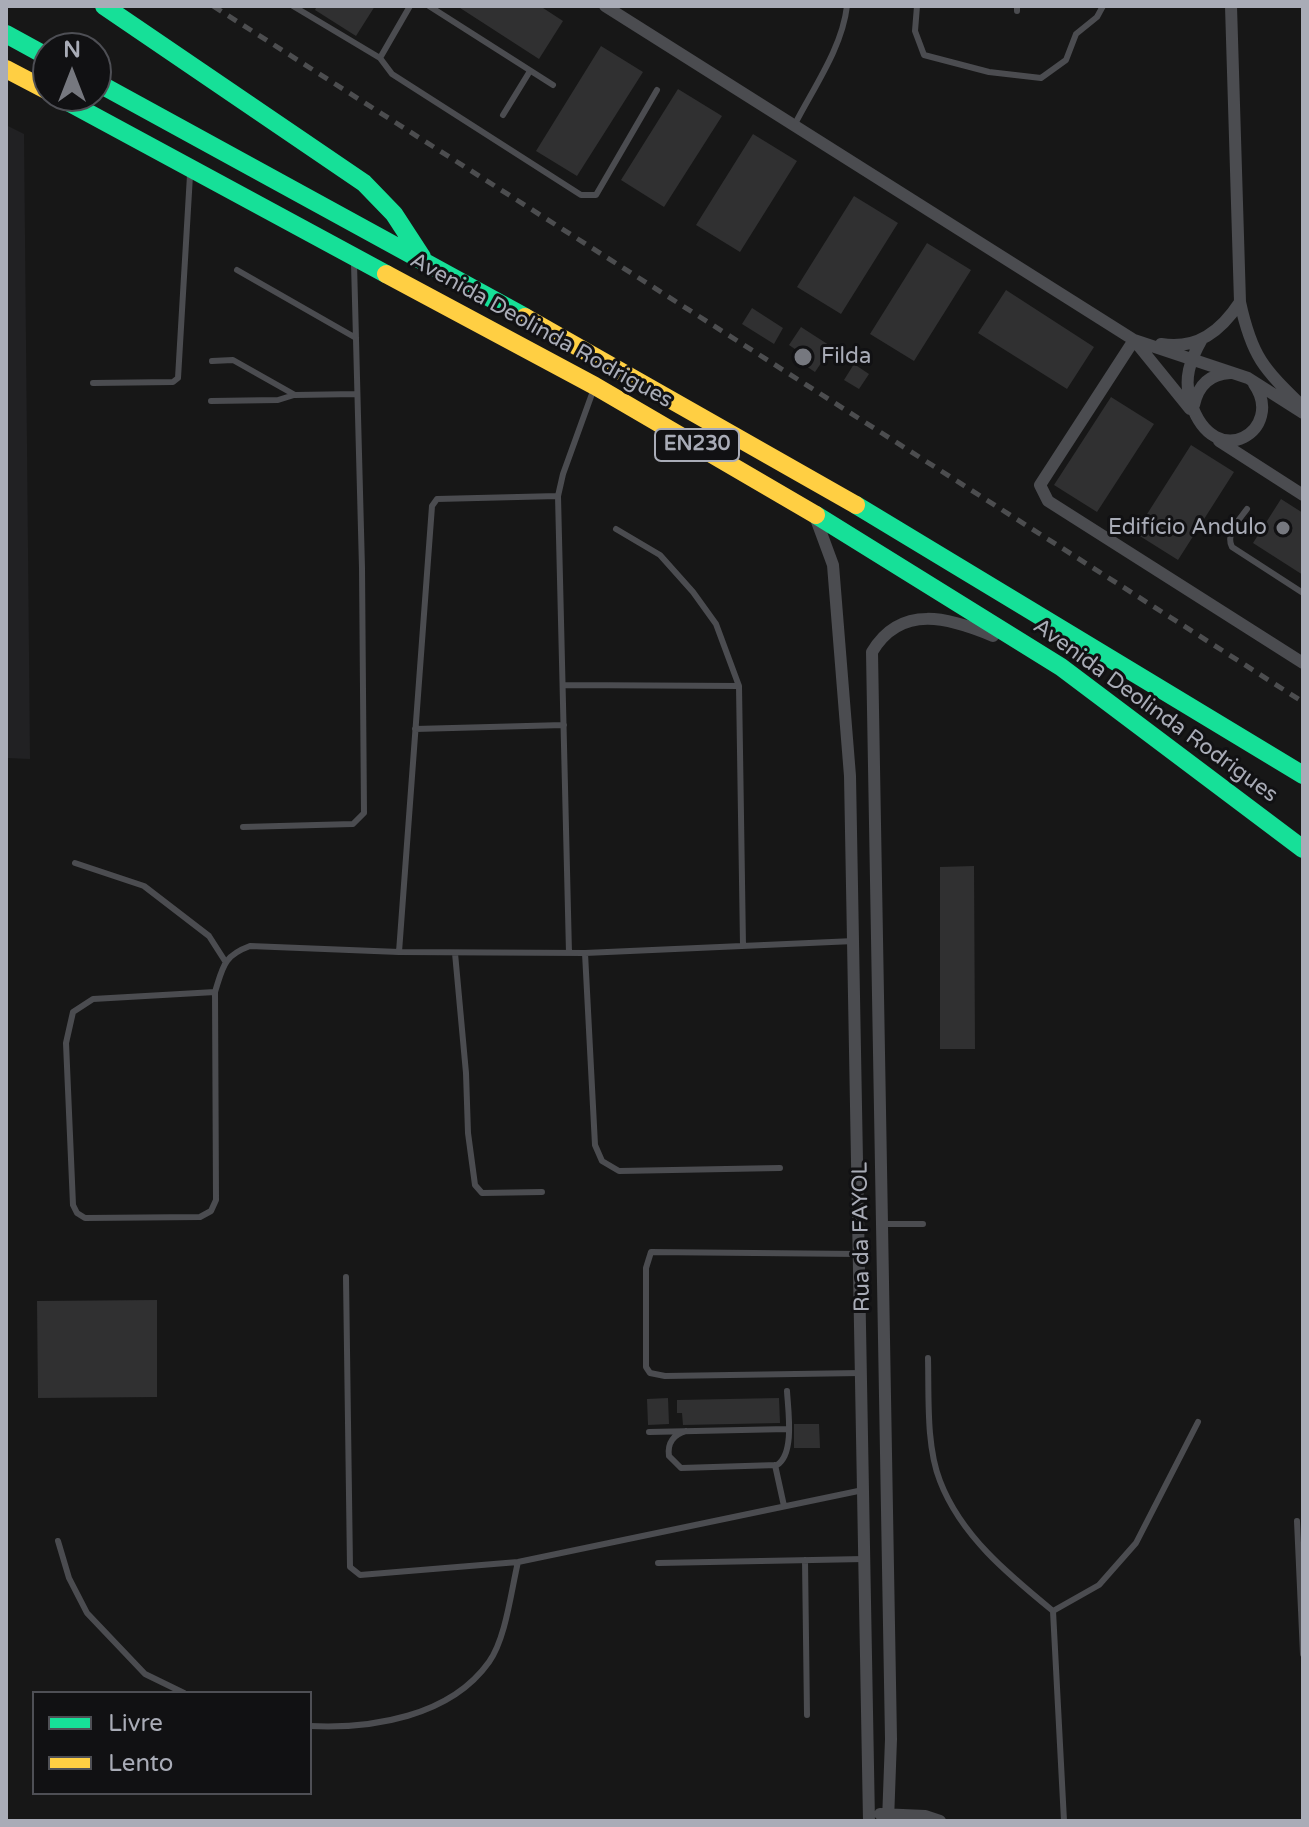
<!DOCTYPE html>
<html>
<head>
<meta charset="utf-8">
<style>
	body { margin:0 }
	#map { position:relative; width:1309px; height:1827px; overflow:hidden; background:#171717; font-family:"Varela Round",sans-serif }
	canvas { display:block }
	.frame { position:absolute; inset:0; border:8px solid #a9acb7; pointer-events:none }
	.legend { position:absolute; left:32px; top:1691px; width:280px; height:104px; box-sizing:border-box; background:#111113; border:2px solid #4e4f55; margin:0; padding:10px 14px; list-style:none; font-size:24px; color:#a9acb7 }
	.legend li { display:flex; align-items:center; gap:16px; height:40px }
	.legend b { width:40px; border:2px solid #4e4f55 }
	.north { position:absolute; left:32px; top:32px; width:80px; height:80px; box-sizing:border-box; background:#111113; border:2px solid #4e4f55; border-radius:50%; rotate:0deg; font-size:22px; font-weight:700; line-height:32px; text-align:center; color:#a9acb7 }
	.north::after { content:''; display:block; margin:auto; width:28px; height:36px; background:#76787f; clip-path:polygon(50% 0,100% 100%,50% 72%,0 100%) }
</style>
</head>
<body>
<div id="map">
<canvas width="1309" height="1827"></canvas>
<div class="frame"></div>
<ul class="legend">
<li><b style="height:10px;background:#16e098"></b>Livre</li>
<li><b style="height:10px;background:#ffcf43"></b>Lento</li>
</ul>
<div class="north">N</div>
</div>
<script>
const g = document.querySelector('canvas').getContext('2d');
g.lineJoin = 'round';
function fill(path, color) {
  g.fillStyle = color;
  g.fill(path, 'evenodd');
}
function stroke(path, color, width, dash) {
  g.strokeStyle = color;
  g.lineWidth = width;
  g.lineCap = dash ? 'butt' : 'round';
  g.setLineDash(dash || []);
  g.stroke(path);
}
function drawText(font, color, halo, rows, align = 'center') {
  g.font = font + ' "Varela Round",sans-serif';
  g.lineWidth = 6;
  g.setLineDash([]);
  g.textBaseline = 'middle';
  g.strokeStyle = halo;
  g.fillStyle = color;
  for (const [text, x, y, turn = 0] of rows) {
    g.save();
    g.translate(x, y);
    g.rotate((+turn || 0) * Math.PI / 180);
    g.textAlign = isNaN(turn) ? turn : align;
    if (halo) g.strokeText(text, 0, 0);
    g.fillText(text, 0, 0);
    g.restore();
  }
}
const built = new Path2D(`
	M6 125 24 134 30 759 6 758Z`);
const building = new Path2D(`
	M317 6H375L356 36 315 10Z
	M457 6H540L563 21 539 59Z
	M601 46 643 72 577 176 536 151Z
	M678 89 722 116 664 207 621 180Z
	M753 134 797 161 740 252 696 225Z
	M854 196 898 223 841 314 797 287Z
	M927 243 971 270 914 361 870 334Z
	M1006 290 1094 347 1067 389 978 333Z
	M752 308 783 328 774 344 742 324Z
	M801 327 832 347 815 372 800 362 805 356 789 345Z
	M854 364 869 374 859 389 844 380Z
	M1111 397 1154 424 1097 512 1054 485Z
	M1191 445 1234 472 1178 560 1135 533Z
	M1281 499 1303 513V575L1253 543Z
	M974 866 975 1049H940V867Z
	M157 1300V1397L38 1398 37 1301Z
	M668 1398 669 1424 648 1425 647 1399Z
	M779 1398 780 1423 683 1425 682 1413H677V1400Z
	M794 1424H819L820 1448H794Z`);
const lane = new Path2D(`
	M293 6 380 58 392 74 581 195H596L657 90
	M429 6 553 85
	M917 6 915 31 924 55 989 72 1041 78 1066 60 1076 34 1097 17 1103 6
	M1017 11V6
	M380 58 410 6
	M503 115 530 71
	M795 124C814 87 842 48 847 6
	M237 270 356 338
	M212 361 233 360 295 395 357 394
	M93 383 173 382 178 378 190 175
	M211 401 278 400 294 395
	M1247 509C1239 520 1225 534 1232 547L1303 593
	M616 529 660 555 693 592 716 624 739 686 743 946
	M563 685 739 686
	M415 729 564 725
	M243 827 353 824 364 813 362 568 354 263
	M75 863 144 886 209 936 225 961
	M399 952 432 506 437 499 558 496
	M455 953 466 1073 468 1133 475 1185 482 1193 542 1192
	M569 953 558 496 563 474 593 391
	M585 953 595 1145 602 1161 619 1171 780 1168
	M215 992 93 999 73 1012 66 1043 73 1205 77 1213 85 1218 200 1217 211 1211 216 1200 215 992C223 967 223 956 250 946L399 952 585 953 854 941
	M882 1224H923
	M859 1254 651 1252 646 1268V1367L650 1373 665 1376 861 1373
	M346 1277 350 1567 360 1575 518 1562 863 1490
	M928 1358C929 1396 926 1446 940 1481 961 1536 1009 1575 1053 1611L1064 1821
	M686 1431C674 1434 667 1443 669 1456L681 1468 777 1465C795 1454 788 1410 787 1391
	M649 1432 788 1429
	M775 1465 784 1506
	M1297 1521 1303 1654
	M58 1541 69 1578 87 1613 145 1674 184 1693
	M805 1560 807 1715
	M658 1563 864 1559
	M1053 1611 1099 1585 1136 1543 1198 1422
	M310 1726C371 1729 450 1717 489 1662 506 1638 511 1591 518 1562`);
const street = new Path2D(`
	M605 6 1134 340 1248 378 1303 413
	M1231 6 1240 302C1252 357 1263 368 1303 407
	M1202 339C1190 360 1183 379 1191 403 1215 475 1286 429 1254 384
	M1134 340 1040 485 1048 501 1303 663
	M1134 340 1190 409
	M1161 344C1197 350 1221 331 1240 302
	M1194 405C1198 386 1209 374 1230 373
	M1219 441 1303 495
	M816 519 833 565 850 776 869 1821
	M880 1814 925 1816 940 1821
	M888 1821 891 1739 872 652C901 603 950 618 993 636`);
const fast = new Path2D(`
	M104 6 364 183 394 214 422 257
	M6 34 48 57
	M96 82 525 317
	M57 96 386 274
	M856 505 1303 775
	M816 515 1061 667 1303 849`);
const slow = new Path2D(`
	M6 69 48 91
	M386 274 595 386 816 515
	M525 317 856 505`);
const rail = new Path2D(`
	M213 6 1303 702`);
const markers = [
	[803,357,10,"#76787f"],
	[1283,528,8,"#76787f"]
];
const shields = [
	[697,445,84]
];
const shieldNames = [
	["EN230",697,445]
];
const streetNames = [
	["Avenida Deolinda Rodrigues",541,331,29],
	["Avenida Deolinda Rodrigues",1155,711,36],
	["Rua da FAYOL",862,1237,-91]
];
const poiNames = [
	["Filda",821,357],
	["Edifício Andulo",1267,528,"right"]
];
fill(built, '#212123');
fill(building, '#303031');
stroke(lane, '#4b4c50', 6);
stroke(street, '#4b4c50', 12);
stroke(fast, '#16e098', 18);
stroke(slow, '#ffcf43', 18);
stroke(rail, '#4c4d4f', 5, [10, 8]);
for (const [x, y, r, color] of markers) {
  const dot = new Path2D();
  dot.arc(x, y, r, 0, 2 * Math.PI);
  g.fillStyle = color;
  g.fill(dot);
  stroke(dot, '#111113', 3);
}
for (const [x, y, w] of shields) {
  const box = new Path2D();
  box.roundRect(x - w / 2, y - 16, w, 32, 6);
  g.fillStyle = '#111113';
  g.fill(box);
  stroke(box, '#a9acb7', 2);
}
drawText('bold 20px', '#a9acb7', null, shieldNames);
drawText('22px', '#a9acb7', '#111113', streetNames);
drawText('22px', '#a9acb7', '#111113', poiNames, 'left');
</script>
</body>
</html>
